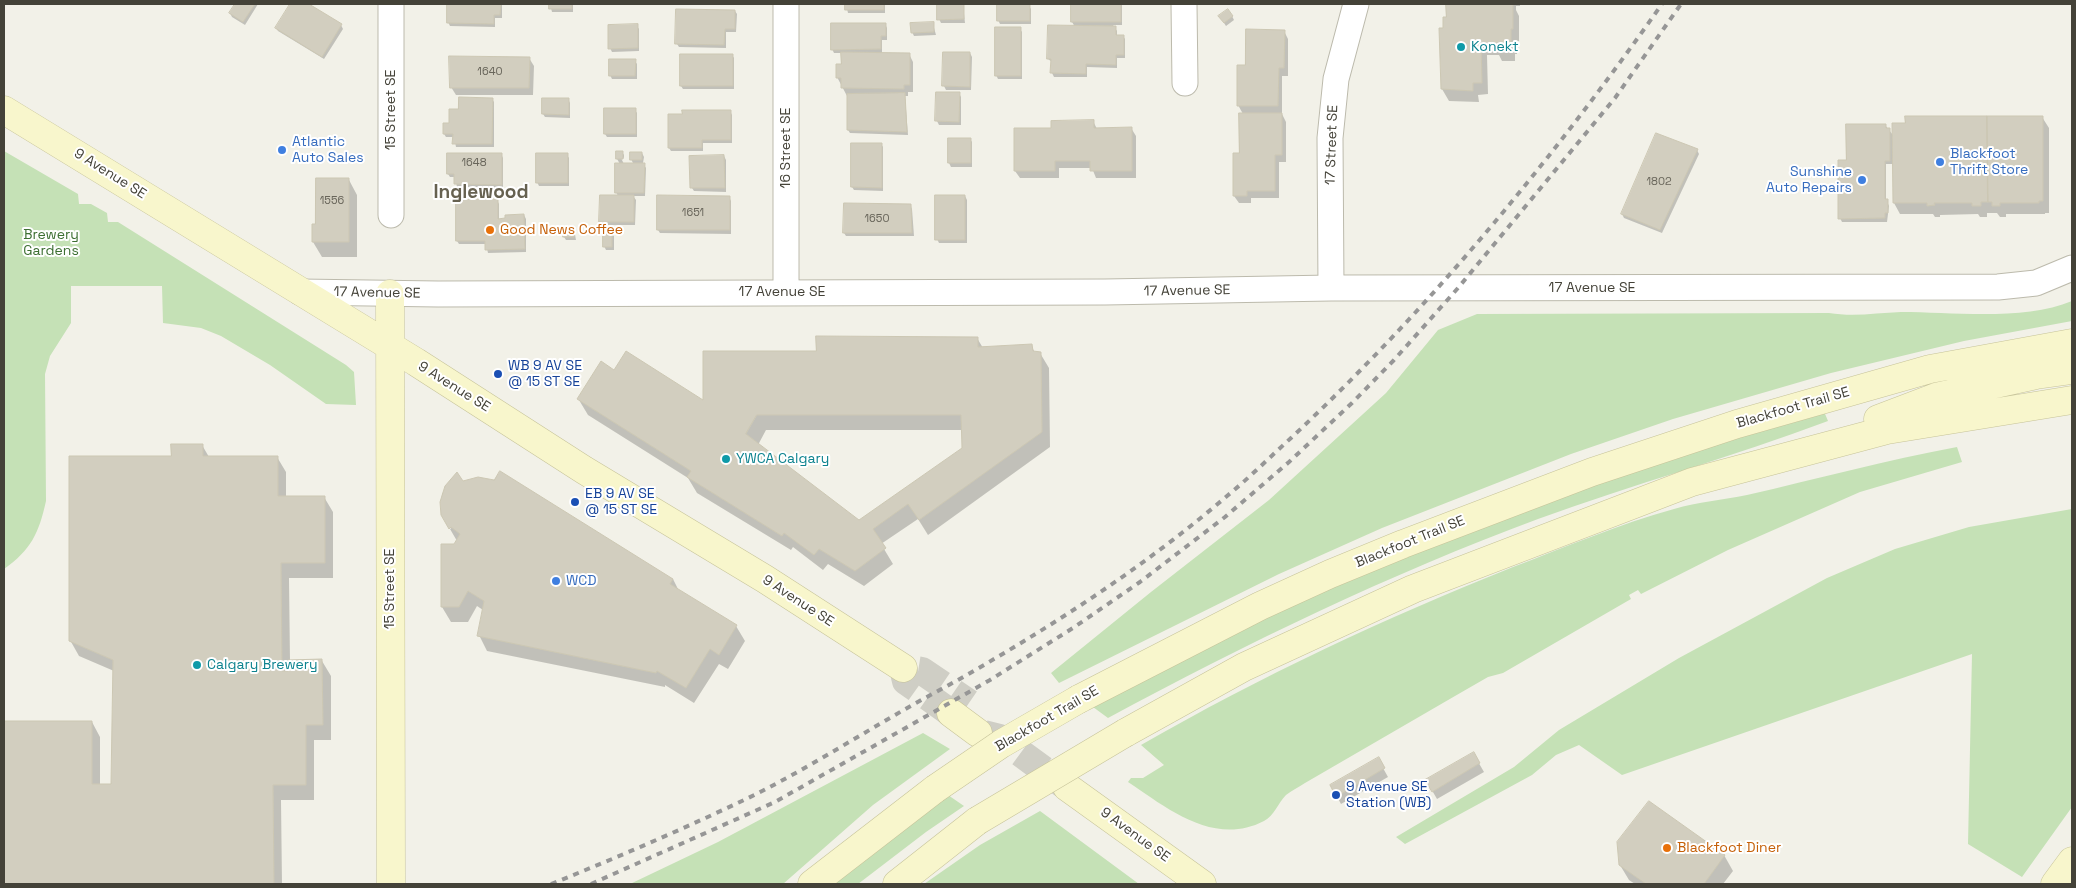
<!DOCTYPE html>
<html>
<head>
<meta charset="utf-8">
<style>
	body { margin:0 }
	#map { position:relative; width:2076px; height:888px; overflow:hidden; background:#f2f1e8; font-family:"Space Grotesk",sans-serif }
	canvas { display:block }
	.frame { position:absolute; inset:0; border:5px solid #444238; pointer-events:none }
</style>
</head>
<body>
<div id="map">
<canvas width="2076" height="888"></canvas>
<div class="frame"></div>
</div>
<script>
const g = document.querySelector('canvas').getContext('2d');
g.lineJoin = 'round';
function fill(path, color) {
  g.fillStyle = color;
  g.fill(path, 'evenodd');
}
function stroke(path, color, width, dash) {
  g.strokeStyle = color;
  g.lineWidth = width;
  g.lineCap = dash ? 'butt' : 'round';
  g.setLineDash(dash || []);
  g.stroke(path);
}
function drawText(font, color, halo, rows, align = 'center') {
  g.font = font + ' "Space Grotesk",sans-serif';
  g.lineWidth = 4;
  g.setLineDash([]);
  g.textBaseline = 'middle';
  g.strokeStyle = halo;
  g.fillStyle = color;
  for (const [text, x, y, turn = 0] of rows) {
    g.save();
    g.translate(x, y);
    g.rotate((+turn || 0) * Math.PI / 180);
    g.textAlign = isNaN(turn) ? turn : align;
    if (halo) g.strokeText(text, 0, 0);
    g.fillText(text, 0, 0);
    g.restore();
  }
}
const green = new Path2D(`
	M4 151 78 194 79 204H91L107 213 108 222H118L346 365 354 372 356 405 326 404 270 365 221 336 201 328 163 323 162 286H71V323L50 356 45 374 46 501C39 533 31 550 4 569Z
	M2072 301V321L1964 341 1831 373 1673 419 1571 454 1382 528 1279 574 1059 683 1051 673 1151 592 1269 500 1386 393 1438 330 1477 314 1829 313C1853 317 1877 313 1901 312 1953 312 2025 321 2072 301Z
	M1823 409 1828 421C1733 457 1634 484 1538 519 1390 574 1247 643 1108 718L1093 707 1253 624 1338 584 1515 510Z
	M1957 447 1962 462 1860 492 1728 550 1641 594 1638 590 1629 595 1631 599 1503 673 1488 677 1455 696 1305 783C1299 787 1291 791 1286 795 1278 803 1274 816 1264 821 1214 847 1167 808 1128 782L1131 778H1143L1164 765 1141 745C1261 676 1385 618 1513 567 1566 547 1619 524 1674 509 1698 502 1723 500 1747 495 1817 479 1886 460 1957 447Z
	M2072 509V807L2022 877 1968 844 1972 654 1622 775 1579 745 1556 755 1532 775 1405 844 1396 837 1514 767 1559 730 1679 658 1827 578 1895 549 1969 527Z
	M923 733 950 749 873 805 783 884H630L718 842Z
	M948 795 964 806 926 832 858 884H835L873 852Z
	M1040 811 1139 884H924L980 845Z`);
const shadow = new Path2D(`
	M236 4H258L245 25 232 17 230 13Z
	M291 4H306L341 25 343 29 324 59 278 31 276 28Z
	M448 4H502V18H495V27L450 26 448 22Z
	M550 4H573V12H552Z
	M846 4H885V13H848Z
	M938 4H963L965 23H941L939 19Z
	M1072 4H1122V25H1113L1117 31V36H1123L1125 39V58H1117V68L1087 67V77H1054L1052 73V62L1048 59 1049 26 1075 27 1072 22Z
	M1447 4H1520V6H1516V10L1519 16V41H1517V54H1515V61H1502L1499 55H1487L1488 94 1478 95 1479 102 1449 101 1442 89 1444 29 1447 18Z
	M1029 6 1031 9V24H1000L998 20Z
	M735 11 737 14 736 32H726V48L679 47 677 44Z
	M1232 16 1234 20 1226 26 1222 20Z
	M885 24 887 28V40H882V54H909L913 62V92H908V96H905L908 135 850 133 848 130 847 96 837 77 842 66V53H834L832 49Z
	M933 24 936 35 914 36 912 32Z
	M637 26 639 29V51L612 52 610 48Z
	M1020 29 1022 32V79H998L996 75Z
	M1284 31 1288 39V76H1282V114L1286 122V162H1279V198H1251V203H1239L1234 196 1240 154 1243 114 1238 105 1247 66Z
	M944 53H970L972 57 971 90H946L944 86Z
	M732 55 734 58V89H683L681 86Z
	M529 58 534 66 533 95H456L451 87Z
	M635 61 637 64V79H612L610 75Z
	M959 93 961 97V125H939L937 121Z
	M492 99 494 102V147H456L454 137H446L444 134 460 110Z
	M568 99 570 103V118L545 117 543 114Z
	M635 110 637 113V137H607L605 134Z
	M730 111 732 115V143H703V151H671L669 148Z
	M2042 117 2049 128V213H2045V214H2006V217H2000L1997 213H1987V217H1980L1978 214 1940 215V217H1935L1933 214H1900L1894 203V164H1886V199L1889 206 1887 222H1842L1840 218 1848 161 1885 125 1893 135Z
	M1093 121 1097 129 1131 128 1136 136V178H1096L1092 168H1059V178H1020L1015 171 1052 130Z
	M949 139H970L972 142V167H951L949 163Z
	M881 144 883 147V191L854 190 852 187Z
	M1697 150 1699 154 1662 233 1624 218 1622 214Z
	M617 152H622L624 155V159L621 153 619 154 624 164 634 165 631 159V153H642L644 157 643 163 646 168 645 196H633L636 200 635 225H603L601 221V196H618L616 192V164H620L617 159Z
	M501 154 503 158V188L457 187 455 177H450L448 174Z
	M567 155 569 158V186H539L537 182Z
	M724 156 726 160V192L694 191 692 188Z
	M349 180 357 195V257H322L313 242 317 225Z
	M965 196 967 200V243H939L937 239Z
	M729 197 731 201V234L660 233 658 230Z
	M497 200 499 204V220L524 215 526 219V252L488 253 486 244H459L457 241Z
	M845 204 910 205 912 209 914 236H846L844 233Z
	M574 229 576 240H566L564 237Z
	M612 233 614 236V250H606L604 246Z
	M977 338 983 348 1031 345 1035 353H1040L1049 368 1050 447 928 535 918 519 881 544 893 564 864 586 828 564 823 570 793 547 791 550 697 493 688 478 588 415 579 400 615 371 704 403 817 352ZM766 430H963V448L859 521 758 445Z
	M202 445 209 457H277L286 472V497H324L333 512V578H289L290 661H322L331 676V740H314V800H281L282 884H4V722H92L100 737V785H112L114 671 79 656 70 640 173 457Z
	M457 474 463 483 673 579 679 591 736 626 745 641 728 669 719 664 694 703 665 685V687L487 651 479 635 483 610 477 606 468 622H451L442 607 454 545 457 541 450 529 457 524 441 508 442 494 451 479Z
	M1473 753 1484 772 1437 799 1426 780Z
	M1378 759 1388 777 1341 804 1331 786Z
	M1724 855 1733 871 1723 884H1635L1629 880 1620 865Z`);
const building = new Path2D(`
	M235 4H255L243 22 229 13Z
	M290 4H309L342 24 322 57 275 28Z
	M447 4H501L500 15H494V24L447 23Z
	M549 4H572V9H549Z
	M845 4H884V10H845Z
	M937 4H964V19L937 20Z
	M997 4H1030V21H997Z
	M1071 4H1121V22H1071Z
	M1446 4H1513V29H1511V43H1509V49H1494V44H1481L1482 83H1473V91L1441 89 1439 28H1443V17H1446Z
	M676 9 735 10V29H725L724 45 675 44Z
	M1228 9 1233 16 1224 23 1218 16Z
	M934 22V32L911 33 910 23Z
	M831 23H886V36H881V49L831 50Z
	M638 24V48L608 49V25Z
	M1048 25 1116 26V35H1124V55H1116V65L1086 64V74L1050 73 1051 59H1047Z
	M995 27H1021V76H995Z
	M1246 29 1285 30 1284 68H1279L1278 106H1237V65H1245Z
	M841 52 910 53V85H904V89L841 88V78H836V64H841Z
	M943 52H970V87L942 86Z
	M680 54H733V86H680Z
	M449 56 530 57 529 88H450Z
	M609 59H636L635 76H609Z
	M936 92H960L959 122 935 121Z
	M905 93 907 132 847 130V94Z
	M459 97 493 98 492 144H452L453 134H443V123H449V109H458Z
	M542 98H569V115L542 114Z
	M604 108H636V134H604Z
	M682 110H731V140H702V148H668V114H682Z
	M1239 113H1282V155H1275V191H1247V196H1233V153H1239Z
	M1905 116H1987L1988 202H1981V206H1972V203H1934L1935 205 1927 206V203H1893L1892 123H1905Z
	M1987 116H2043V201H2039V203H2000V206H1992V202H1988Z
	M1094 120V128L1132 127V171H1090V161H1055V171H1014V128H1051V121Z
	M1846 124H1886V128H1890V161H1885V199H1888V213H1885V218L1838 219V160H1846Z
	M1656 133 1698 149 1660 230 1621 214Z
	M948 138H971V163H948Z
	M851 143H882V188L851 187Z
	M616 151H623V159H616Z
	M630 152H642V160H630Z
	M447 153H502V185L454 184V174H447Z
	M536 153H568V183H536Z
	M724 155 725 188H690L689 156Z
	M615 163H645L644 193H615Z
	M316 178H349V242H312V224H315Z
	M600 195H634V222H599Z
	M657 195 730 196V230H657Z
	M935 195H965V240H935Z
	M456 199H498V219L505 218V215L524 214 525 249 485 250V241H456Z
	M844 203 911 204 912 233H843Z
	M563 228H574V237H563Z
	M603 232H612V247H603Z
	M816 336 978 337V347L1032 344 1033 351 1041 352 1042 432 919 520 908 504 873 529 886 548 855 571 819 549 814 555 784 533 782 536 687 477 691 471 577 399 601 361 614 370 626 351 703 400V351H816ZM757 415H961L962 448 859 520 746 434Z
	M171 444H203V456H278V496H325V563H281L282 671H288V660L322 659 323 725H306V785H273L274 884H4V721H92V784H111L113 660 69 641V456H171Z
	M500 471 673 579 670 584 737 625 719 655 710 649 686 688 657 671 656 673 477 636 484 601 468 591 459 607H441V544H454L460 534 451 527 449 529 441 515 440 502 445 486 457 472 463 481 478 477 494 480Z
	M1474 752 1480 763 1432 792 1425 780Z
	M1379 757 1385 768 1336 797 1330 785Z
	M1649 801 1725 855 1704 884H1646L1619 865 1617 842Z`);
const secondaryTunnel = new Path2D(`
	M951 713 906 681 903 668 922 671 969 703
	M984 734 1000 738 1067 787`);
const street = new Path2D(`
	M391 4V215
	M1184 4 1185 83
	M1331 288 1330 138 1336 79 1356 4
	M300 292 438 294 1105 292 1331 288 1998 287 2036 283 2072 268
	M786 292V4`);
const secondary = new Path2D(`
	M4 110 416 362 584 470 765 579 903 668
	M390 294 391 884
	M1878 419 1936 397 2036 375 2072 370
	M1079 699 1260 606 1330 574 1403 544 1592 472 1737 424 1930 369 2072 343
	M951 713 978 733
	M1125 733 1244 667 1413 589 1692 482 1887 430 2072 400
	M1067 787 1202 884
	M812 884 935 789
	M897 884 977 821
	M2055 884 2072 861`);
const rail = new Path2D(`
	M551 884C616 858 681 830 744 800 796 775 845 744 895 715 922 699 950 685 977 669 1065 618 1150 562 1227 496 1249 478 1270 457 1291 438 1431 307 1552 160 1662 4
	M591 884 775 802 990 680 1073 628 1140 582 1225 517 1289 462 1352 403 1394 360 1458 288 1615 98 1681 4`);
const secondaryBridge = new Path2D(`
	M935 789 1001 744 1079 699
	M977 821 1125 733`);
const markers = [
	[1461,47,5,"#0f9aa8"],
	[282,150,5,"#3f7fe0"],
	[1940,162,5,"#3f7fe0"],
	[1862,180,5,"#3f7fe0"],
	[490,230,5,"#e8710a"],
	[498,374,5,"#1a4fb4"],
	[726,459,5,"#0f9aa8"],
	[575,502,5,"#1a4fb4"],
	[556,581,5,"#3f7fe0"],
	[197,665,5,"#0f9aa8"],
	[1336,795,5,"#1a4fb4"],
	[1667,848,5,"#e8710a"]
];
const numberNames = [
	["1640",490,72],
	["1648",474,163],
	["1802",1659,182],
	["1556",332,201],
	["1651",693,213],
	["1650",877,219]
];
const cultureNames = [
	["Konekt",1471,47],
	["YWCA Calgary",736,459],
	["Calgary Brewery",207,665]
];
const streetNames = [
	["15 Street SE",391,110,-90],
	["17 Street SE",1332,145,-88],
	["16 Street SE",786,148,-90],
	["9 Avenue SE",110,174,32],
	["17 Avenue SE",1592,288],
	["17 Avenue SE",1187,291,-1],
	["17 Avenue SE",782,292],
	["17 Avenue SE",377,293,1],
	["9 Avenue SE",454,387,32],
	["Blackfoot Trail SE",1793,408,-16],
	["Blackfoot Trail SE",1410,542,-22],
	["15 Street SE",390,589,-90],
	["9 Avenue SE",798,601,33],
	["Blackfoot Trail SE",1047,719,-30],
	["9 Avenue SE",1135,835,36]
];
const shopNames = [
	["Atlantic",292,142],
	["Auto Sales",292,158],
	["Blackfoot",1950,154],
	["Thrift Store",1950,170],
	["Sunshine",1852,172,"right"],
	["Auto Repairs",1852,188,"right"],
	["WCD",566,581]
];
const foodNames = [
	["Good News Coffee",500,230],
	["Blackfoot Diner",1677,848]
];
const parkNames = [
	["Brewery",51,235],
	["Gardens",51,251]
];
const transitNames = [
	["WB 9 AV SE",508,366],
	["@ 15 ST SE",508,382],
	["EB 9 AV SE",585,494],
	["@ 15 ST SE",585,510],
	["9 Avenue SE",1346,787],
	["Station (WB)",1346,803]
];
const districtNames = [
	["Inglewood",481,193]
];
fill(green, '#c5e1b6');
fill(shadow, '#0003');
fill(building, '#d2cebf');
stroke(building, '#ccc7b3', 1);
stroke(secondaryTunnel, '#cfcec5', 28, [28, 14]);
stroke(street, '#bcbaac', 27);
stroke(secondary, '#c6c399', 29);
stroke(street, '#fff', 25);
stroke(secondary, '#f8f6cc', 28);
stroke(rail, '#969696', 4, [6, 6]);
stroke(secondaryBridge, '#c6c399', 29, []);
stroke(secondaryBridge, '#f8f6cc', 28);
for (const [x, y, r, color] of markers) {
  const dot = new Path2D();
  dot.arc(x, y, r, 0, 2 * Math.PI);
  g.fillStyle = color;
  g.fill(dot);
  stroke(dot, '#fff', 2);
}
drawText('11px', '#68655a', null, numberNames);
drawText('14px', '#0d838f', '#fff', cultureNames, 'left');
drawText('14px', '#444238', '#fff', streetNames);
drawText('14px', '#366cbe', '#fff', shopNames, 'left');
drawText('14px', '#c56008', '#fff', foodNames, 'left');
drawText('14px', '#3d6f32', '#fff', parkNames);
drawText('14px', '#164399', '#fff', transitNames, 'left');
drawText('bold 19px', '#666150', '#fff', districtNames);
</script>
</body>
</html>
